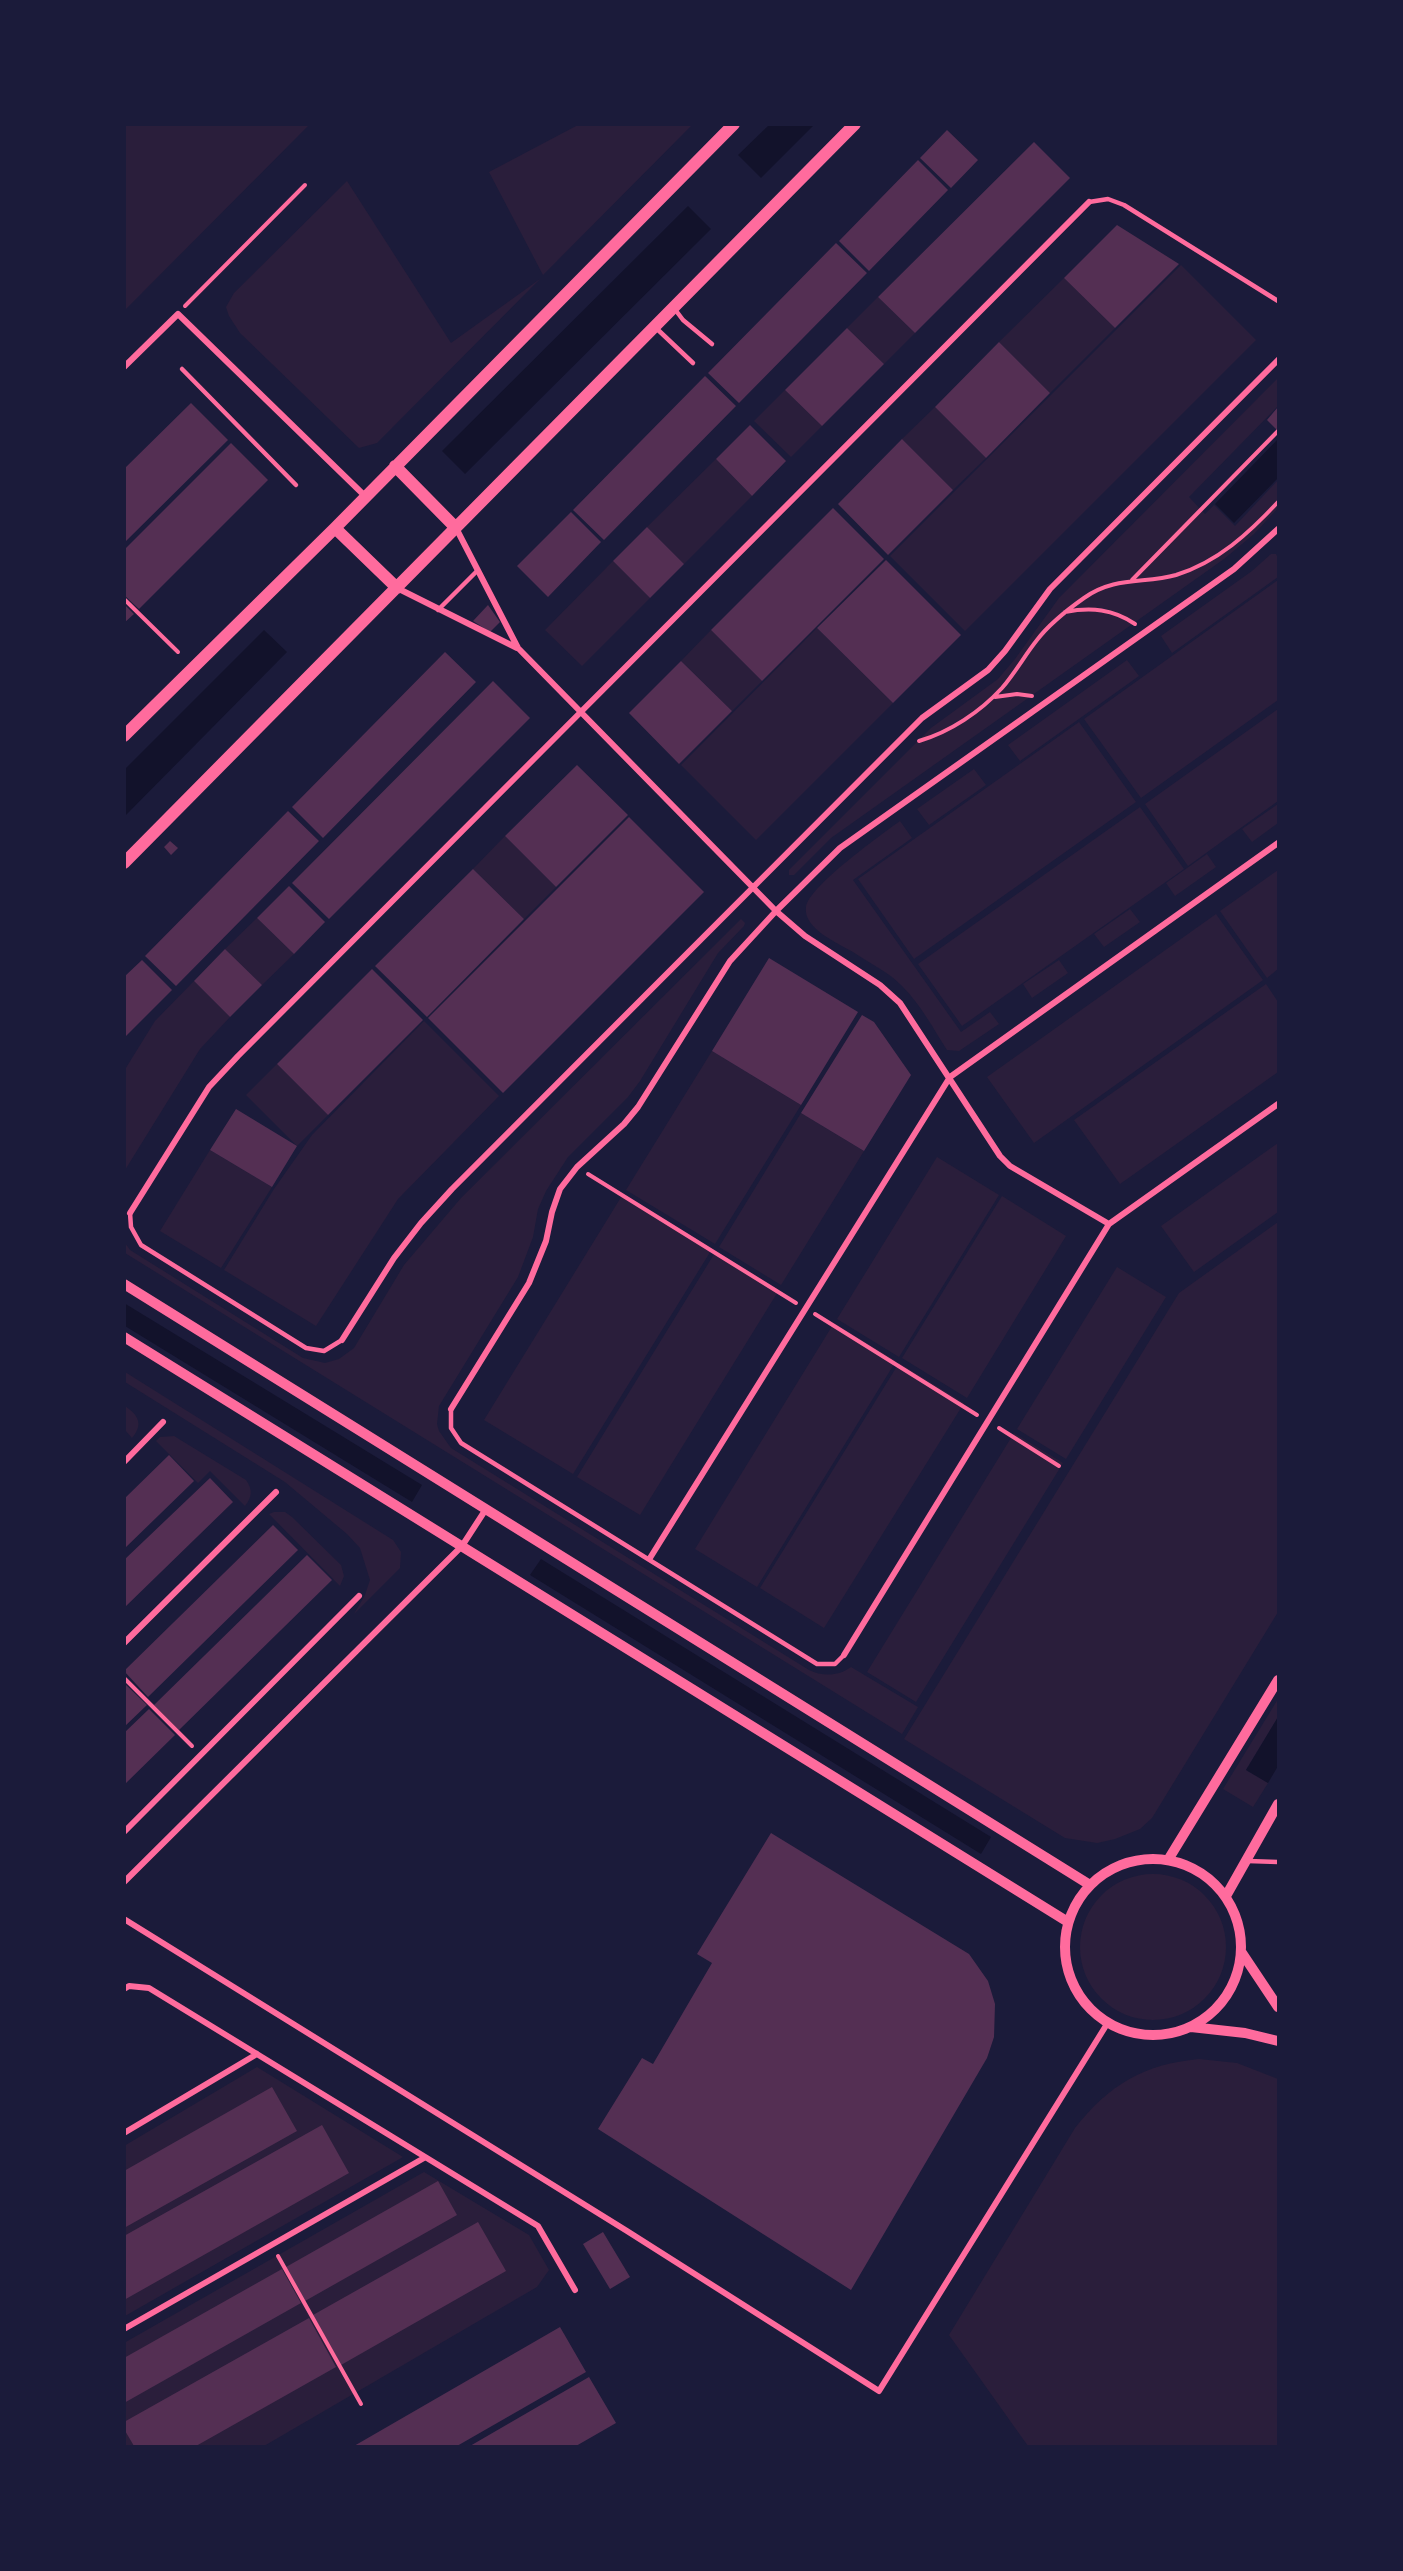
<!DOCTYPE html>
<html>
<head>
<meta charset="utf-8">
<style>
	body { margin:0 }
	#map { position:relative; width:1403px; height:2571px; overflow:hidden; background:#1b1b3a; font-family:"IBM Plex Sans",sans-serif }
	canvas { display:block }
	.frame { position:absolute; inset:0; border:126px solid #1b1b3a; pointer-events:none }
</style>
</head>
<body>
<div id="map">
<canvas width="1403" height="2571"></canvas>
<div class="frame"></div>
</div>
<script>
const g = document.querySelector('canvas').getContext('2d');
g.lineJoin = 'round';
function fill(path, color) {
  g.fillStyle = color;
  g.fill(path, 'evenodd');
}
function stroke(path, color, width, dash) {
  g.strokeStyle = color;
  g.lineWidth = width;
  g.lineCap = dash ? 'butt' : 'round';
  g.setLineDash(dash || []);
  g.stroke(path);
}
const green = new Path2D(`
	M125 124 309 125 125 310 124 125Z
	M578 125H692L543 275 489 172Z
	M347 181 451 343 540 279 377 443 359 448 240 333 229 316 226 307 234 293Z
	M1181 265 1256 340 965 631 890 556Z
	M1064 278 1115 328 1050 393 999 342Z
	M878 297 915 333 884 364 847 328Z
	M1278 378V406L1189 497 1205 514 1214 505 1235 526 1278 480V508L1254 534 1224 559 831 838 794 875H789V870L931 728 998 679 1015 659 1059 598Z
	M785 390 822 426 791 457 754 421Z
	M935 407 986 458 953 490 902 439Z
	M716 459 752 496 684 564 647 527Z
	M1271 554H1276L1278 558V577L1172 653 1161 636 1252 571Z
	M613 561 650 598 582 666 545 630Z
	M1278 580V700L1141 798 1084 719Z
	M817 628 893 703 756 840 681 765Z
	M711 630 762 681 732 711 681 661Z
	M1127 660 1139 676 1020 761 1008 745Z
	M1278 709V801L1188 866 1145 804Z
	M1079 722 1136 802 914 959 858 879Z
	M974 769 986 785 929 825 917 809Z
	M1278 804V823L1252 842 1242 829Z
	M1140 807 1184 869 962 1026 918 964Z
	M900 821 912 838 853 880 961 1032 990 1012 999 1024 959 1051 947 1050C933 1028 921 1005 902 986 889 972 869 963 853 952 838 943 803 929 806 907 809 886 881 835 900 821Z
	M505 836 556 887 524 919 473 869Z
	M1207 854 1216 867 1175 896 1166 883Z
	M1278 870V969L1267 978 1220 911Z
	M1130 909 1140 922 1104 947 1094 934Z
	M1216 914 1263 980 1034 1143 987 1077Z
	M257 918 294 954 262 985 225 949Z
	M741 919 745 923 744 926 718 953 640 1081 628 1097 568 1157 546 1191 538 1209 533 1237 518 1277 439 1406 437 1424 439 1431 451 1448 809 1670C823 1677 839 1676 851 1667L918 1707 902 1734 125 1253V1243L130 1250 303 1358 325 1363 339 1359 354 1348 404 1265 461 1198Z
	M1059 960 1068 973 1032 998 1023 984Z
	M194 981 230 1017 200 1049 125 1170 124 1071 155 1021Z
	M1266 984 1278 1002V1072L1120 1184 1074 1120Z
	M424 1021 499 1096 398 1199 316 1326 224 1270 274 1189 312 1135Z
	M712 1051 801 1105 715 1244 626 1190Z
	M277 1064 328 1115 297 1146 246 1095Z
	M801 1113 864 1151 781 1285 719 1247Z
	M1278 1143V1212L1194 1272 1161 1226Z
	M210 1150 272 1187 221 1268 160 1231Z
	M937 1157 999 1195 899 1357 837 1319Z
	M623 1194 712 1249 573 1474 484 1420Z
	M1002 1196 1066 1236 967 1398 902 1358Z
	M1278 1222V1612L1152 1818 1140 1829 1115 1839 1097 1843 1065 1838 904 1739 1179 1293Z
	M716 1251 779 1290 640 1515 577 1477Z
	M1117 1267 1166 1297 1066 1459 1017 1429Z
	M834 1323 896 1361 757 1587 695 1549Z
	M899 1363 964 1403 824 1628 760 1588Z
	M125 1372 393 1540 401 1552 400 1568 354 1614 365 1595 370 1580 360 1548 347 1534 285 1482 125 1382Z
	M125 1406C138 1415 144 1424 132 1438L125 1430Z
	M1014 1433 1063 1463 916 1702 867 1672Z
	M174 1436 246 1480C253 1490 252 1497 245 1506L210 1471 198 1483 156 1441 160 1437Z
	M274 1512H285L292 1517 341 1565 344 1576 340 1586 269 1514Z
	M1278 1699V1717L1246 1770 1268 1783 1253 1807 1223 1789Z
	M1080 1947a73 73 0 1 1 146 0a73 73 0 1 1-146 0Z
	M1199 2059 1237 2063 1278 2079V2446H1028L949 2335 1075 2128C1109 2085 1144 2064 1199 2059Z
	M257 2067 403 2157 125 2316 124 2146Z
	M424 2172 529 2235 549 2270 537 2287 264 2446H125L124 2343Z`);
const water = new Path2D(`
	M769 125H814L761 178 738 155Z
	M688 206 711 229 465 474 442 451Z
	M1278 439V478L1234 523 1215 504Z
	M264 630 287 652 125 816V769Z
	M124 1303 422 1485 412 1502 125 1326Z
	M541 1559 991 1837 981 1854 530 1575Z
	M1278 1717V1766L1268 1783 1246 1770Z`);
const building = new Path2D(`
	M947 130 978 160 951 188 920 158Z
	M1034 142 1070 178 915 333 878 297Z
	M918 160 948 190 869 271 839 241Z
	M1117 225 1179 264 1115 328 1064 278Z
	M836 243 867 273 739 403 708 373Z
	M847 328 884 364 822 426 785 390Z
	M999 342 1050 393 986 458 935 407Z
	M705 376 736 406 604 540 573 510Z
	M191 403 228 440 124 543V469Z
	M1278 407V431L1267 420Z
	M750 425 786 461 752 496 716 459Z
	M902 439 953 490 888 555 838 504Z
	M231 443 268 480 139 609 124 595V550Z
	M833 508 884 559 762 681 711 630Z
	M571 512 601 542 548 597 517 566Z
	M647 527 684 564 650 598 613 561Z
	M886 560 961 635 893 703 817 628Z
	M124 604 134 614 124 623Z
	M488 605 500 622 490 632 473 621Z
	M445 652 476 682 323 838 292 807Z
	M681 661 732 711 679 764 629 713Z
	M493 681 530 718 329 919 292 883Z
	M577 765 628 815 556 887 505 836Z
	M288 811 319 841 176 986 145 956Z
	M629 817 704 892 503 1093 428 1018Z
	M170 841 178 848 171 855 164 847Z
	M473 869 524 919 427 1017 375 966Z
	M289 886 325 922 294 954 257 918Z
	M225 949 262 985 230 1017 194 981Z
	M769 958 858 1012 801 1105 712 1051Z
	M142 960 172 990 124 1038V977Z
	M372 969 423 1020 328 1115 277 1064Z
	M862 1015 874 1022 911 1075 864 1151 801 1113Z
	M236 1109 297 1146 272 1187 210 1150Z
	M169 1455 194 1481 124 1549V1499Z
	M210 1478 233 1502 124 1608V1560Z
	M273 1525 298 1550 148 1697 124 1671Z
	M307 1555 332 1580 179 1730 154 1705Z
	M124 1683 147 1705 124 1727Z
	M149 1709 175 1735 124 1785V1733Z
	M771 1833 969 1954 988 1981 995 2004 994 2037 987 2058 851 2290 598 2129 642 2058 653 2064 712 1963 697 1954Z
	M272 2087 297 2131 124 2228V2171Z
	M322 2125 349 2173 124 2300V2236Z
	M438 2181 457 2215 305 2301 286 2267Z
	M478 2222 506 2271 341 2365 313 2315Z
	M603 2232 630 2277 610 2289 583 2244Z
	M282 2269 301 2303 124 2403V2358Z
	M309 2318 336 2367 196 2446H134L124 2429V2422Z
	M560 2327 586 2372 457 2446H354Z
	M589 2377 616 2423 576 2446H470Z`);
const path = new Path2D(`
	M185 306 305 185
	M1132 580 1278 431
	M124 599 178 652
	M1065 612C1091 607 1113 609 1135 624
	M995 697 1017 694 1032 696
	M919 741C950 732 980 712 1002 688 1015 673 1025 655 1037 640 1050 623 1067 610 1084 598 1115 576 1144 584 1176 575 1218 562 1249 533 1278 502
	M588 1174 796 1303
	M815 1314 977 1415
	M999 1428 1059 1466
	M124 1678 192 1746
	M278 2256 361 2404`);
const service = new Path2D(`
	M1089 202 1108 199 1124 205 1278 301
	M674 308 683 320 712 344
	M656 328 693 363
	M182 369 296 485
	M438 610 478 570
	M130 1213 131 1227 141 1245 306 1348 324 1351 342 1340
	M451 1409V1428L461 1443 817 1664H835L844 1655
	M1248 1861 1278 1862`);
const minor = new Path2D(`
	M124 367 178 314 366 497
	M456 528 518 648 776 911 805 936 880 985 900 1003 1000 1156 1010 1166 1109 1224
	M397 588 517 648
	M130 1213 209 1087 238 1056 1089 202
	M342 1340 394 1258 421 1223 452 1189 922 718 988 670 1005 651 1050 589 1278 360
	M451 1409 529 1283 546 1241 552 1212 560 1189 577 1167 624 1124 638 1107 730 961 776 911 840 848 1234 569 1278 529
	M124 1462 163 1422
	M650 1558 950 1077 1278 843
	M124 1643 276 1492
	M844 1655 1109 1224 1278 1104
	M124 1832 359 1596
	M124 1882 462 1546 486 1509
	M124 1919 627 2231 879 2391 1107 2024
	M124 1989 129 1986 149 1988 538 2226 575 2290
	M124 2133 257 2054
	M124 2329 424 2158`);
const tertiary = new Path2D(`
	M124 1284 1090 1885
	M124 1337 1068 1922
	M1065 1947a88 88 0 1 1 176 0a88 88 0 1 1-176 0Z
	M1168 1860 1278 1680
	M1226 1896 1278 1804
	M1242 1953 1278 2007
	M1191 2027 1245 2033 1278 2041`);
const secondary = new Path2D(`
	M395 466 456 528
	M335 528 397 588
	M124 736 335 528 734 124
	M124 863 855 124`);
fill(green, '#2a1e3b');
fill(water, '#12122b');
fill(building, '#542f53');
stroke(path, '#ff6b9d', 4);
stroke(service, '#ff6b9d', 4.5);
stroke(minor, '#ff6b9d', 6);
stroke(tertiary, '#ff6b9d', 10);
stroke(secondary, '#ff6b9d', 12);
</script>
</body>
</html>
